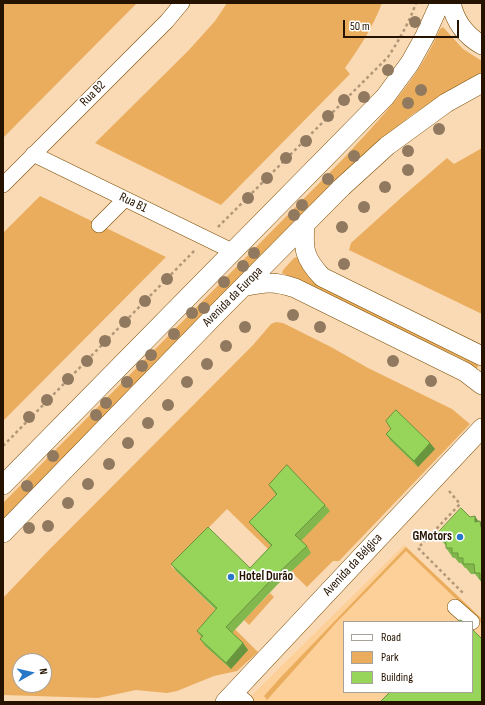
<!DOCTYPE html>
<html>
<head>
<meta charset="utf-8">
<style>
	body { margin:0 }
	#map { position:relative; width:485px; height:705px; overflow:hidden; background:#fadab5; font-family:"Sofia Sans Condensed",sans-serif }
	canvas { display:block }
	.frame { position:absolute; inset:0; border:4px solid #251300; pointer-events:none }
	.legend { position:absolute; left:343px; top:621px; width:130px; height:72px; box-sizing:border-box; background:#fff; border:1px solid #a8a199; margin:0; padding:5px 7px; list-style:none; font-size:12px; color:#251300 }
	.legend li { display:flex; align-items:center; gap:8px; height:20px }
	.legend b { width:20px; border:1px solid #a8a199 }
	.north { position:absolute; left:12px; top:653px; width:40px; height:40px; box-sizing:border-box; background:#fff; border:1px solid #a8a199; border-radius:50%; rotate:82deg; font-size:11px; font-weight:700; line-height:16px; text-align:center; color:#251300 }
	.north::after { content:''; display:block; margin:auto; width:14px; height:18px; background:#2878c7; clip-path:polygon(50% 0,100% 100%,50% 72%,0 100%) }
	.scale { position:absolute; left:343px; top:20px; width:116px; height:18px; box-sizing:border-box; border:2px solid #251300; border-top:0; padding-left:5px; font-size:12px; line-height:14px; white-space:nowrap; color:#251300; -webkit-text-stroke:3px #fff; paint-order:stroke }
</style>
</head>
<body>
<div id="map">
<canvas width="485" height="705"></canvas>
<div class="frame"></div>
<ul class="legend">
<li><b style="height:5px;background:#fff"></b>Road</li>
<li><b style="height:11px;background:#eaad5d"></b>Park</li>
<li><b style="height:11px;background:#96d559"></b>Building</li>
</ul>
<div class="north">N</div>
<div class="scale">50 m</div>
</div>
<script>
const g = document.querySelector('canvas').getContext('2d');
g.lineJoin = 'round';
function fill(path, color) {
  g.fillStyle = color;
  g.fill(path, 'evenodd');
}
function stroke(path, color, width, dash) {
  g.strokeStyle = color;
  g.lineWidth = width;
  g.lineCap = dash ? 'butt' : 'round';
  g.setLineDash(dash || []);
  g.stroke(path);
}
function drawText(font, color, halo, rows, align = 'center') {
  g.font = font + ' "Sofia Sans Condensed",sans-serif';
  g.lineWidth = 3.5;
  g.setLineDash([]);
  g.textBaseline = 'middle';
  g.strokeStyle = halo;
  g.fillStyle = color;
  for (const [text, x, y, turn = 0] of rows) {
    g.save();
    g.translate(x, y);
    g.rotate((+turn || 0) * Math.PI / 180);
    g.textAlign = isNaN(turn) ? turn : align;
    if (halo) g.strokeText(text, 0, 0);
    g.fillText(text, 0, 0);
    g.restore();
  }
}
const built = new Path2D(`
	M404 545 482 619V702H245ZM344 622H472V692H344Z`);
const green = new Path2D(`
	M3 3H137L3 138Z
	M227 3H382C373 27 360 47 345 68L350 74 221 205 95 143 188 51 215 21Z
	M443 27 463 49 482 61V72L413 114 368 150 3 519V503L344 158C380 119 418 80 440 29Z
	M482 148V314L349 250 351 243 403 196 447 158 454 164Z
	M40 196 166 257 3 421V233Z
	M297 257 311 279 318 284 479 364 476 370 464 360 282 273 283 270 294 258Z
	M276 322 283 323 331 347 368 368 452 409 470 424 339 561H333L307 587 227 509 171 566 258 652 237 671 214 676 177 691 167 693 136 690 98 698 3 695V598L45 554 253 345 271 324ZM20 661H44V685H20Z
	M406 547 482 619V624L406 551 336 623 267 700 264 696 280 678Z
	M270 593 274 597 249 625 244 620Z`);
const path = new Path2D(`
	M218 227 388 57C399 40 409 23 416 3
	M3 446 196 249
	M449 491 460 504 418 548 463 593`);
const minor = new Path2D(`
	M33 154 232 251
	M3 185 167 21 182 3
	M99 225 125 199
	M455 607 472 622
	M235 692 246 702`);
const major = new Path2D(`
	M451 3C455 21 466 36 482 45
	M305 224C303 249 304 258 322 277L482 356
	M243 287C265 282 274 281 295 288L465 372 482 385
	M3 485 385 97 410 63 425 36 440 3
	M3 533 221 309 342 187 387 146 446 103 482 83
	M225 702 482 428`);
const trees = [
	[415,22],
	[388,70],
	[421,90],
	[364,97],
	[344,100],
	[408,103],
	[328,116],
	[439,129],
	[306,141],
	[408,151],
	[354,156],
	[286,158],
	[408,170],
	[267,178],
	[328,179],
	[385,187],
	[248,198],
	[302,205],
	[364,207],
	[294,215],
	[342,227],
	[254,253],
	[344,264],
	[243,266],
	[167,279],
	[224,282],
	[145,301],
	[204,308],
	[192,313],
	[293,315],
	[125,322],
	[245,327],
	[320,327],
	[174,334],
	[105,341],
	[226,346],
	[151,355],
	[87,361],
	[393,361],
	[207,364],
	[142,366],
	[68,379],
	[431,381],
	[127,382],
	[187,382],
	[47,400],
	[106,403],
	[168,405],
	[96,415],
	[29,417],
	[148,423],
	[128,443],
	[53,456],
	[109,464],
	[88,484],
	[27,486],
	[68,503],
	[48,526],
	[29,528]
];
const wall = new Path2D(`
	M386 434 430 443 435 449 418 467 390 440Z
	M269 485 325 505 330 511 301 541 307 546 311 553 277 585 232 633 243 643 248 650 231 669 205 646 200 639 202 638 197 631 216 610 176 571 171 564 250 568 271 546 254 528 249 522 276 495Z
	M470 517 482 524V583L475 574H471L466 568H465L461 563H459L455 558H453L446 548V546L437 534Z`);
const shadedWall = new Path2D(`
	M430 443 435 449 418 467 414 461Z
	M475 516 481 525 480 521 482 524V532L475 522Z
	M243 643 248 650 231 669 226 663Z`);
const building = new Path2D(`
	M396 410 430 443 414 461 386 434 391 429 386 421Z
	M287 465 325 505 295 535 307 546 273 578 226 627 243 643 226 663 200 639 203 636 197 631 217 608 171 564 208 527 250 568 272 545 249 522 277 494 269 485Z
	M461 508 470 517 475 516V522L480 521 481 527H482V579H480V573H475L474 564H463V558H458V553H452V548H446V543L437 534Z
	M460 620 464 622H458Z
	M472 629 482 639V702H380L390 692H472Z`);
const markers = [
	[460,537,4,"#2878c7"],
	[231,577,4,"#2878c7"]
];
const streetNames = [
	["Rua B2",93,94,-45],
	["Rua B1",133,203,26],
	["Avenida da Europa",233,297,-45],
	["Avenida da Bélgica",353,565,-47]
];
const poiNames = [
	["GMotors",452,537],
	["Hotel Durão",239,577,"left"]
];
fill(built, '#fed099');
fill(green, '#eaad5d');
stroke(minor, '#7a4d00', 16);
stroke(major, '#7a4d00', 20);
stroke(path, '#b29778', 2.5, [3, 3]);
stroke(minor, '#fff', 15);
stroke(major, '#fff', 19);
g.fillStyle = '#90795e';
for (const [x, y] of trees) {
  g.beginPath();
  g.arc(x, y, 6, 0, 2 * Math.PI);
  g.fill();
}
fill(wall, '#81b74d');
fill(shadedWall, '#69953e');
fill(building, '#96d559');
stroke(building, '#69953e', 1);
for (const [x, y, r, color] of markers) {
  const dot = new Path2D();
  dot.arc(x, y, r, 0, 2 * Math.PI);
  g.fillStyle = color;
  g.fill(dot);
  stroke(dot, '#fff', 1.5);
}
drawText('13px', '#251300', '#fff', streetNames);
drawText('bold 13px', '#251300', '#fff', poiNames, 'right');
</script>
</body>
</html>
